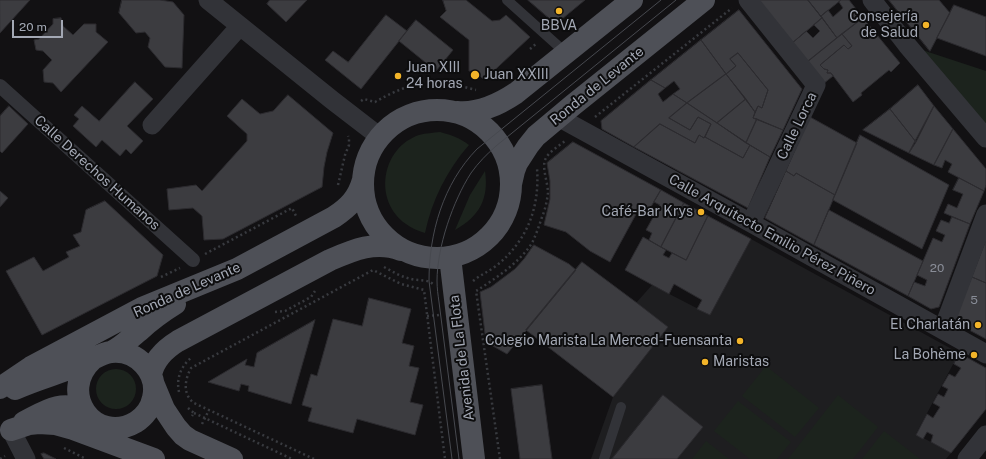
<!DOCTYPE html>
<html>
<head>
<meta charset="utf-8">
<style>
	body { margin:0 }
	#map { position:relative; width:986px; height:459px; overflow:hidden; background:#121113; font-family:"Public Sans",sans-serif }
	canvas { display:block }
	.scale { position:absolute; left:12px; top:20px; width:51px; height:18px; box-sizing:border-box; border:2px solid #a3a8b4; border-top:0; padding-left:5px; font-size:12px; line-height:14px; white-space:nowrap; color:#a3a8b4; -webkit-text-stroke:3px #0d0d0e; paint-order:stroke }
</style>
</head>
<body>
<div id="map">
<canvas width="986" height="459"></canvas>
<div class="scale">20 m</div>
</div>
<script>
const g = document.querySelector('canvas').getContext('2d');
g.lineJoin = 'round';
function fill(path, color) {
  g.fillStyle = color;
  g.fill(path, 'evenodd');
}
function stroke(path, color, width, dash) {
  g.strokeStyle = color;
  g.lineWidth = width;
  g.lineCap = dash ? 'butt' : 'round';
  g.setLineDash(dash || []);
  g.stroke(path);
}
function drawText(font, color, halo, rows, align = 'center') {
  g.font = font + ' "Public Sans",sans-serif';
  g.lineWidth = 4;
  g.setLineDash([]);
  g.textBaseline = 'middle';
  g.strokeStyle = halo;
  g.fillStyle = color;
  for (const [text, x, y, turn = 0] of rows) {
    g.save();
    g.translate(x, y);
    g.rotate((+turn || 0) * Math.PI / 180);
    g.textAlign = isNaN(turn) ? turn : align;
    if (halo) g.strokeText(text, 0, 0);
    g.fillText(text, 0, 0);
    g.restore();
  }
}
const built = new Path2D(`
	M751 239 959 353 916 434 951 453 946 459H591L613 397 526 330 582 262 636 303 652 285 710 315Z`);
const green = new Path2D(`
	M907 45 986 71V138Z
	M440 132C451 135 460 138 469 145 447 170 432 200 425 233 418 231 411 228 406 224 373 201 381 148 419 135 426 133 433 133 440 132Z
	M485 171C489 198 480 216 455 230L470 195Z
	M766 366 819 408 795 437 742 396Z
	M96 389a20 20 0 1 1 40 0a20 20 0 1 1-40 0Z
	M838 395 878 427 853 459H788Z
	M738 401 791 442 777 459H750L714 431Z
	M884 431 920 459H862Z
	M706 441 729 459H692Z`);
const building = new Path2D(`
	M0 0H30L0 33Z
	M122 0H160L173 2 184 15 182 68 165 67 148 47 150 38 145 32 136 33 119 13Z
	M270 0H307L286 22 267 4Z
	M443 0H466L492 21 500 20 506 15 530 37 484 80 475 71H469V40L440 17 446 11Z
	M528 0H585L556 24Z
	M756 0H808L822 18 791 44Z
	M808 0H841L821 16Z
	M841 0H849L863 18 837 38 821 16 828 10 833 17 843 8 839 2Z
	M889 0H939L950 13 930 51Z
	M954 5 986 17V56L937 38Z
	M739 10 802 89 783 130 753 118 758 106 762 108 768 90 738 53 730 59 736 66 726 74 701 40Z
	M386 15 407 31 361 89 325 60 333 51 348 62Z
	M61 18 63 26 73 35 84 24H96V32L108 42 61 92 53 83 44 82 43 70 52 60 43 51 36 50 34 40 39 39 53 24V19Z
	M822 18 837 38 806 63 791 44 806 31 813 38 820 31 814 25Z
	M863 18 900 63 891 72 889 70 861 93 862 95 853 102 831 73H827L828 70 824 69 820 65 844 45 848 49 852 46 842 34Z
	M416 20 453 50 436 71 399 41Z
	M842 34 852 46 848 49 844 45 820 65 824 69 828 70 827 73H831L833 76 823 84 806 63Z
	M701 40 726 74 687 103 673 94 680 89 674 81 665 88 651 80Z
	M738 53 768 90 762 108 758 106 755 112 726 74 736 66 730 59Z
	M726 74 746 99 717 123 687 103Z
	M651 80 665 88 658 94 663 102 673 94 687 103 669 118 690 130 698 117 711 124 704 138 699 135 695 143 660 124 634 147 602 129 601 121Z
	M135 82 153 99 127 126 143 141 131 154 126 149 120 156 102 140 96 147 73 126 79 119 74 115 82 106 99 121Z
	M918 85 934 106 916 142 890 109Z
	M288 95 333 133 327 152 324 167 322 187 223 239 204 240 202 216 193 208 169 210 167 189 196 185 202 191 247 141V134L227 116 242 99 260 114 273 111Z
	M746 99 755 112 753 118 757 119 746 143 717 123Z
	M687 103 750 145 743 158 705 137 711 124 698 117 690 130 669 118Z
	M9 106 28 124 2 153 0 151V116Z
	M934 106 953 129 934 165 909 153Z
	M890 109 916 142 909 153 863 130Z
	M810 117 857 143 835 195 796 173 794 176 786 171Z
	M757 119 783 130 770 157 746 143Z
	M660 124 695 143 699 135 704 138 705 137 743 158 750 145 770 157 748 208 634 147Z
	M953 129 986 169V185L984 191 948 172 952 164 945 160 942 168 934 165Z
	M860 135 949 185 922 249 833 200Z
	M573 142 661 190 649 210 641 205 610 262 590 251 566 232 544 225 550 199V181L547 163Z
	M786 171 794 176 796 173 835 195 814 245 765 218Z
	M959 178 984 191 970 224 944 213 948 204 957 208 963 194 953 190Z
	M661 190 684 203 661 247 649 240 652 233 646 230 660 205 654 202Z
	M0 191 8 198 0 207Z
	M105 201 163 255 157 276 42 335 6 271 34 257 43 271 69 257 66 252 80 246 73 235 81 232 86 210Z
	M684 203 708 216 686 260 661 247Z
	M829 210 923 261 908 296 814 245Z
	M708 216 751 239 710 315 697 309 702 300 674 284 669 294 625 270 643 237 666 250 663 255 669 258 672 253 686 260Z
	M952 217 970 224 939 307 931 309 908 296 914 282 925 286 927 280 917 275 933 238 942 242 945 235 936 231 941 220 949 223Z
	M986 240V283L972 277Z
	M534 245 569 264 576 270 507 354 486 342 480 292 491 287 515 269 524 259Z
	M582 262 637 303 668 327 613 397 526 330Z
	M972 277 986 283V339L958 324 956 317Z
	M369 298 411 309 402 343 414 346 409 366 419 368 410 402 423 405 415 435 357 419 353 433 308 421 312 408 302 405 311 374 317 376 333 319 362 326Z
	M315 320 291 404 248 391 249 386 241 384 239 391 208 382 247 359 245 365 254 367 257 353Z
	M959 353 986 368V409L951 453 931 442 933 435 927 432 923 439 916 435 927 414 933 418 940 407 933 403 938 394 944 397 948 389 942 386 949 374 955 377 961 368 954 364Z
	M542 385 552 459H520L511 389Z
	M663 395 703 427 677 459H612Z
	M44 453 56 459H44L41 454Z`);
const path = new Path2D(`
	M530 49 537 43
	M361 101 364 99 375 102C394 91 417 81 439 82 452 83 463 87 476 90
	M595 117 732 8
	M338 185 345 155 349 145V139L348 136
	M205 254 292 208 296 216
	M384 267C393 272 402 277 411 279 419 281 427 279 433 284
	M161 277 180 268
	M473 281C480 275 488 272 496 266 527 241 540 208 537 168
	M275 312 285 311 311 297 315 291
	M427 316 439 315
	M179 392C176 378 181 366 192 357
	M188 408 194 413 192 416
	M194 413 292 459
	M202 424 209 410
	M64 448 86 459
	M0 459 5 456
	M314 459 194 403C182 394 185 379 191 368L373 270 401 284 424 290 445 459
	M500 459 476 291C495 279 520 262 532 243 536 235 539 226 542 217 545 210 547 201 548 193 548 183 542 169 545 160 548 152 559 146 565 141`);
const service = new Path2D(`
	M507 0 566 53
	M604 459 621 407`);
const pedestrian = new Path2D(`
	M0 86 193 260`);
const minor = new Path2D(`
	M208 0 332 100 380 137
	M748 0 816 85 751 223
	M872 0 907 45 986 138
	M558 117 751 223 986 354
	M152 125 240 26
	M943 329 986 214
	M11 430 26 459
	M967 459 986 435`);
const primary = new Path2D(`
	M363 184a74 74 0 1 1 148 0a74 74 0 1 1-148 0Z
	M457 112C479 114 498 105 516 93L632 0
	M511 184 514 171 517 163 528 146 536 136 573 105 704 0
	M450 257 474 459
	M111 352C122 347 130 338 139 331 150 321 162 312 175 304
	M151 375C154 359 165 349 178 341L330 260C353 250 376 240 401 250
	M154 385 164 409 176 427 183 435 190 440 232 459
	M0 388 31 367 142 308 237 269 334 217C349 207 358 198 363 180
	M15 389C37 379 61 373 84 363 93 360 101 353 111 352 137 349 159 373 153 398 151 408 144 417 136 422 95 446 56 393 93 359
	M24 422C44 412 61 399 84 411
	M11 430 29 424 39 423 55 424 73 429 154 459`);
const tram = new Path2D(`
	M452 459 429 281C429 233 443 184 477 149L661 0
	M459 459 439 302C438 295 437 288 437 281 437 247 453 201 471 173 478 163 487 154 496 146L676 0`);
const markers = [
	[559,11,4,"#f3b429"],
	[926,25,4,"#f3b429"],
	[475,75,5,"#f3b429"],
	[398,76,4,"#f3b429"],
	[701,212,4,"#f3b429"],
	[978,325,4,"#f3b429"],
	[740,341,4,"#f3b429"],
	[974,355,4,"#f3b429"],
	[705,362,4,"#f3b429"]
];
const numberNames = [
	["20",937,268],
	["5",974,300]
];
const poiNames = [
	["Consejería",918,17],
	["de Salud",918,33],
	["BBVA",559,26,"center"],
	["Juan XIII",406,68,"left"],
	["24 horas",406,84,"left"],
	["Juan XXIII",484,75,"left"],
	["Café-Bar Krys",693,212],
	["El Charlatán",970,325],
	["Colegio Marista La Merced-Fuensanta",732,341],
	["La Bohème",966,355],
	["Maristas",713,362,"left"]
];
const streetNames = [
	["Ronda de Levante",597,86,-39],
	["Calle Lorca",797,126,-64],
	["Calle Derechos Humanos",97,173,42],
	["Calle Arquitecto Emilio Pérez Piñero",772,235,29],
	["Ronda de Levante",187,290,-24],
	["Avenida de La Flota",462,358,-97]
];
fill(built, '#1e1e20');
fill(green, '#1c231d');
fill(building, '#3c3c40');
stroke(building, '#2c2b2f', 1);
stroke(path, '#383a3f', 2.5, [2, 3]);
stroke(service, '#323338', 10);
stroke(pedestrian, '#323338', 14);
stroke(minor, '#323338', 19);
stroke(primary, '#4e5057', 22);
stroke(tram, '#47494f', 1);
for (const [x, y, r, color] of markers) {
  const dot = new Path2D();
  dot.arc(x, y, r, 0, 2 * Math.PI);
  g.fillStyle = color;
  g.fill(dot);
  stroke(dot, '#0d0d0e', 1.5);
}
drawText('12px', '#898d97', null, numberNames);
drawText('14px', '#a3a8b4', '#0d0d0e', poiNames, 'right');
drawText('14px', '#a3a8b4', '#0d0d0e', streetNames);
</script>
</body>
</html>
